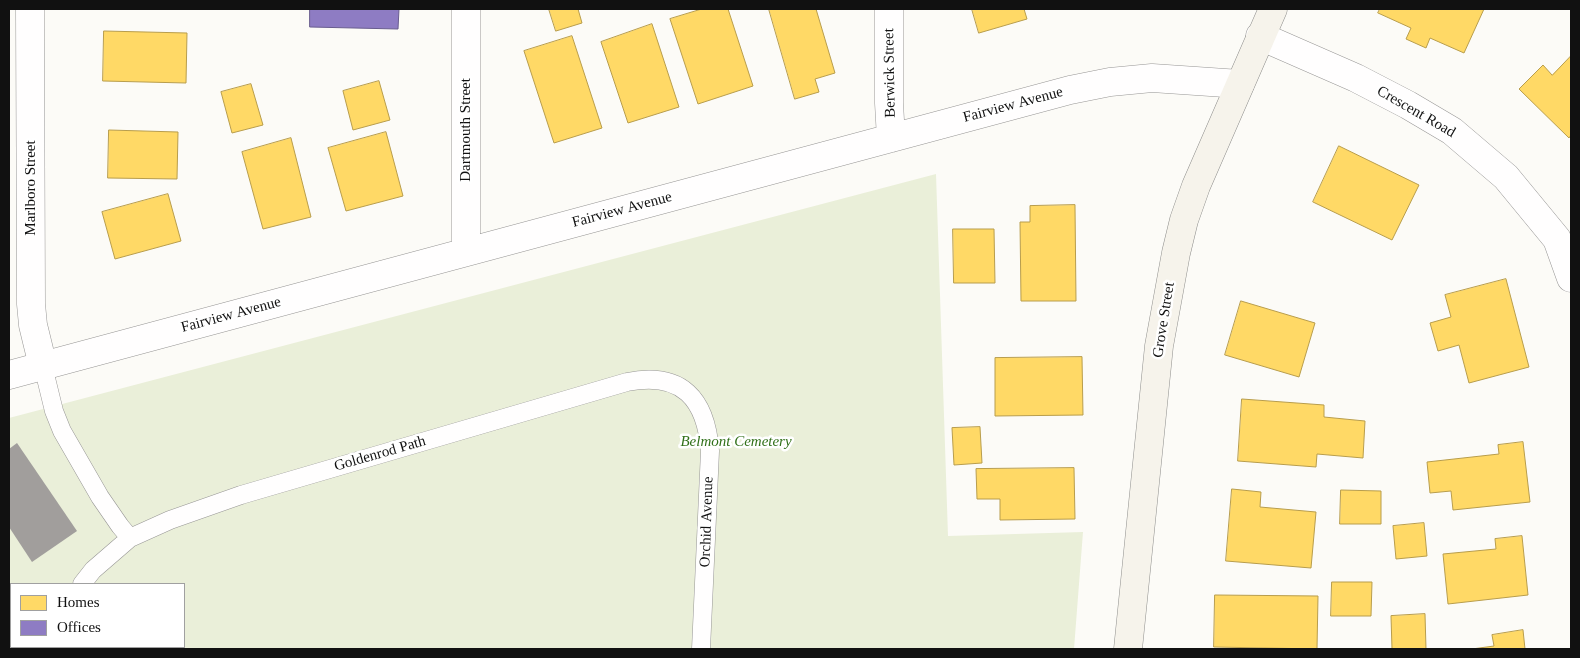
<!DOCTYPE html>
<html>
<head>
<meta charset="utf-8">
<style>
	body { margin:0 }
	#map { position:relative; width:1580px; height:658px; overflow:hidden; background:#fcfbf7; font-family:Georgia,serif }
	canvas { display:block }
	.frame { position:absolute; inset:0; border:10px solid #111; pointer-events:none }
	.legend { position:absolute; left:10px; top:583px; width:175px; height:65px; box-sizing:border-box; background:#fff; border:1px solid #a0a0a0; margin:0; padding:6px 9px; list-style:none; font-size:15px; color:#111 }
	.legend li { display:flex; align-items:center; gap:10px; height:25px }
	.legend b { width:25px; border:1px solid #a0a0a0 }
</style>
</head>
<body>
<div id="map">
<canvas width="1580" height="658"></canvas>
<div class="frame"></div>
<ul class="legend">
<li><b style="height:14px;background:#ffd966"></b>Homes</li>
<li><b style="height:14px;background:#8e7cc3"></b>Offices</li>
</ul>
</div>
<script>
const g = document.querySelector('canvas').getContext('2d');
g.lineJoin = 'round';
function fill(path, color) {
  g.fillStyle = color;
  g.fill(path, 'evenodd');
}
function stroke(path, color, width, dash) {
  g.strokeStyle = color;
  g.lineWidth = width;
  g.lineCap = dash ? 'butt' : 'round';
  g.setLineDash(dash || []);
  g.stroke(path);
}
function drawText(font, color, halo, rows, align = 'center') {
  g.font = font + ' Georgia,serif';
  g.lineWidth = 5;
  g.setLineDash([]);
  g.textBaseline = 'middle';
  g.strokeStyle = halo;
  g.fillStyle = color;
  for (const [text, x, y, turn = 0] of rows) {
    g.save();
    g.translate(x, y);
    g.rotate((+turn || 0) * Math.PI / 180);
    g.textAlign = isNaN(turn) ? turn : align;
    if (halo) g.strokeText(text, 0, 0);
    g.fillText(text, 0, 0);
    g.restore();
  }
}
const cemetery = new Path2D(`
	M936 174 948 536 1083 532 1074 649H9V418ZM11 584H184V647H11Z`);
const homes = new Path2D(`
	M549 9H578L582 23 556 31Z
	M702 9H728L753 86 698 104 670 19Z
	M769 9H816L835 73 815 79 819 92 795 99Z
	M972 9H1024L1027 19 979 33Z
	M1380 9H1484L1464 53 1430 38 1426 48 1406 39 1411 28 1378 13Z
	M652 24 679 107 628 123 601 42Z
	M104 31 187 33 186 83 103 81Z
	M572 36 602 128 554 143 524 51Z
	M1571 56V135L1569 138 1519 89 1543 65 1552 75Z
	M379 81 390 120 353 130 343 91Z
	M251 84 263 125 232 133 221 92Z
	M109 130 178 132 177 179 108 178Z
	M386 132 403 196 346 211 328 148Z
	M291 138 311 217 263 229 242 152Z
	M1339 146 1419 185 1392 240 1313 202Z
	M168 194 181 241 115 259 102 212Z
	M1075 205 1076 301H1021L1020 222H1030V206Z
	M953 229H994L995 283H954Z
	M1506 279 1529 367 1469 383 1459 345 1438 351 1430 323 1451 317 1445 295Z
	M1241 301 1315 323 1299 377 1225 355Z
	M1082 357 1083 415 995 416V358Z
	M1242 399 1324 405V417L1365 421 1363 458 1317 454 1316 467 1238 461Z
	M980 427 982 463 954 465 952 428Z
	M1523 442 1530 502 1453 510 1451 491 1430 493 1427 462 1499 454 1498 445Z
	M1074 468 1075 519 1000 520V499H977L976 469Z
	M1232 489 1261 492 1260 507 1316 512 1311 568 1226 561Z
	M1341 490 1381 491V524H1340Z
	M1424 523 1427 556 1396 559 1393 526Z
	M1522 536 1528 595 1448 604 1443 554 1496 549 1495 539Z
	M1332 582H1372L1371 616H1331Z
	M1215 595 1318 596 1317 649 1214 647Z
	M1425 614 1426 649H1392L1391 616Z
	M1523 630 1525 649H1472L1494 646 1492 635Z`);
const offices = new Path2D(`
	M310 9H399L398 29 310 27Z`);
const building = new Path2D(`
	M17 443 77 531 32 562 9 527V449Z`);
const lane = new Path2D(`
	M43 366 54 411 62 431 100 497 120 526 130 538
	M82 584 93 570 130 538 170 520 241 495 627 382C682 371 706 399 710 451L701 649
	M9 624H11
	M40 649 41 647`);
const street = new Path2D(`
	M30 9 31 304 33 325 43 366
	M889 9V103L891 138
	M1260 36 1356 78 1408 105 1452 131 1506 177 1557 239 1571 278
	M466 252V9
	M9 375 1070 90 1110 82 1152 78 1240 84`);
const secondary = new Path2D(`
	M1128 649 1159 346 1176 253 1184 220 1196 186 1273 9`);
const streetNames = [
	["Berwick Street",890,73,-91],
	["Fairview Avenue",1013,105,-15],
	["Crescent Road",1416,112,30],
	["Dartmouth Street",466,130,-90],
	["Marlboro Street",31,188,-90],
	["Fairview Avenue",622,210,-15],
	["Fairview Avenue",231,315,-15],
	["Grove Street",1164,320,-81],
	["Goldenrod Path",380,454,-16],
	["Orchid Avenue",707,522,-88]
];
const parkNames = [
	["Belmont Cemetery",736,442]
];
fill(cemetery, '#eaefd9');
fill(homes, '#ffd966');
stroke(homes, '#b89d4c', 1);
fill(offices, '#8e7cc3');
stroke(offices, '#685c8e', 1);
fill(building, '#a19e9c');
stroke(lane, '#979695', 19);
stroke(street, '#979695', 29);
stroke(secondary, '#8d8d8b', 29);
stroke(lane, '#fffefe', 18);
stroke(street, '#fffefe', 28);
stroke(secondary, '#f6f3eb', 28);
drawText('15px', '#111', '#fff', streetNames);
drawText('italic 15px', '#317019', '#fff', parkNames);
</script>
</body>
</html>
